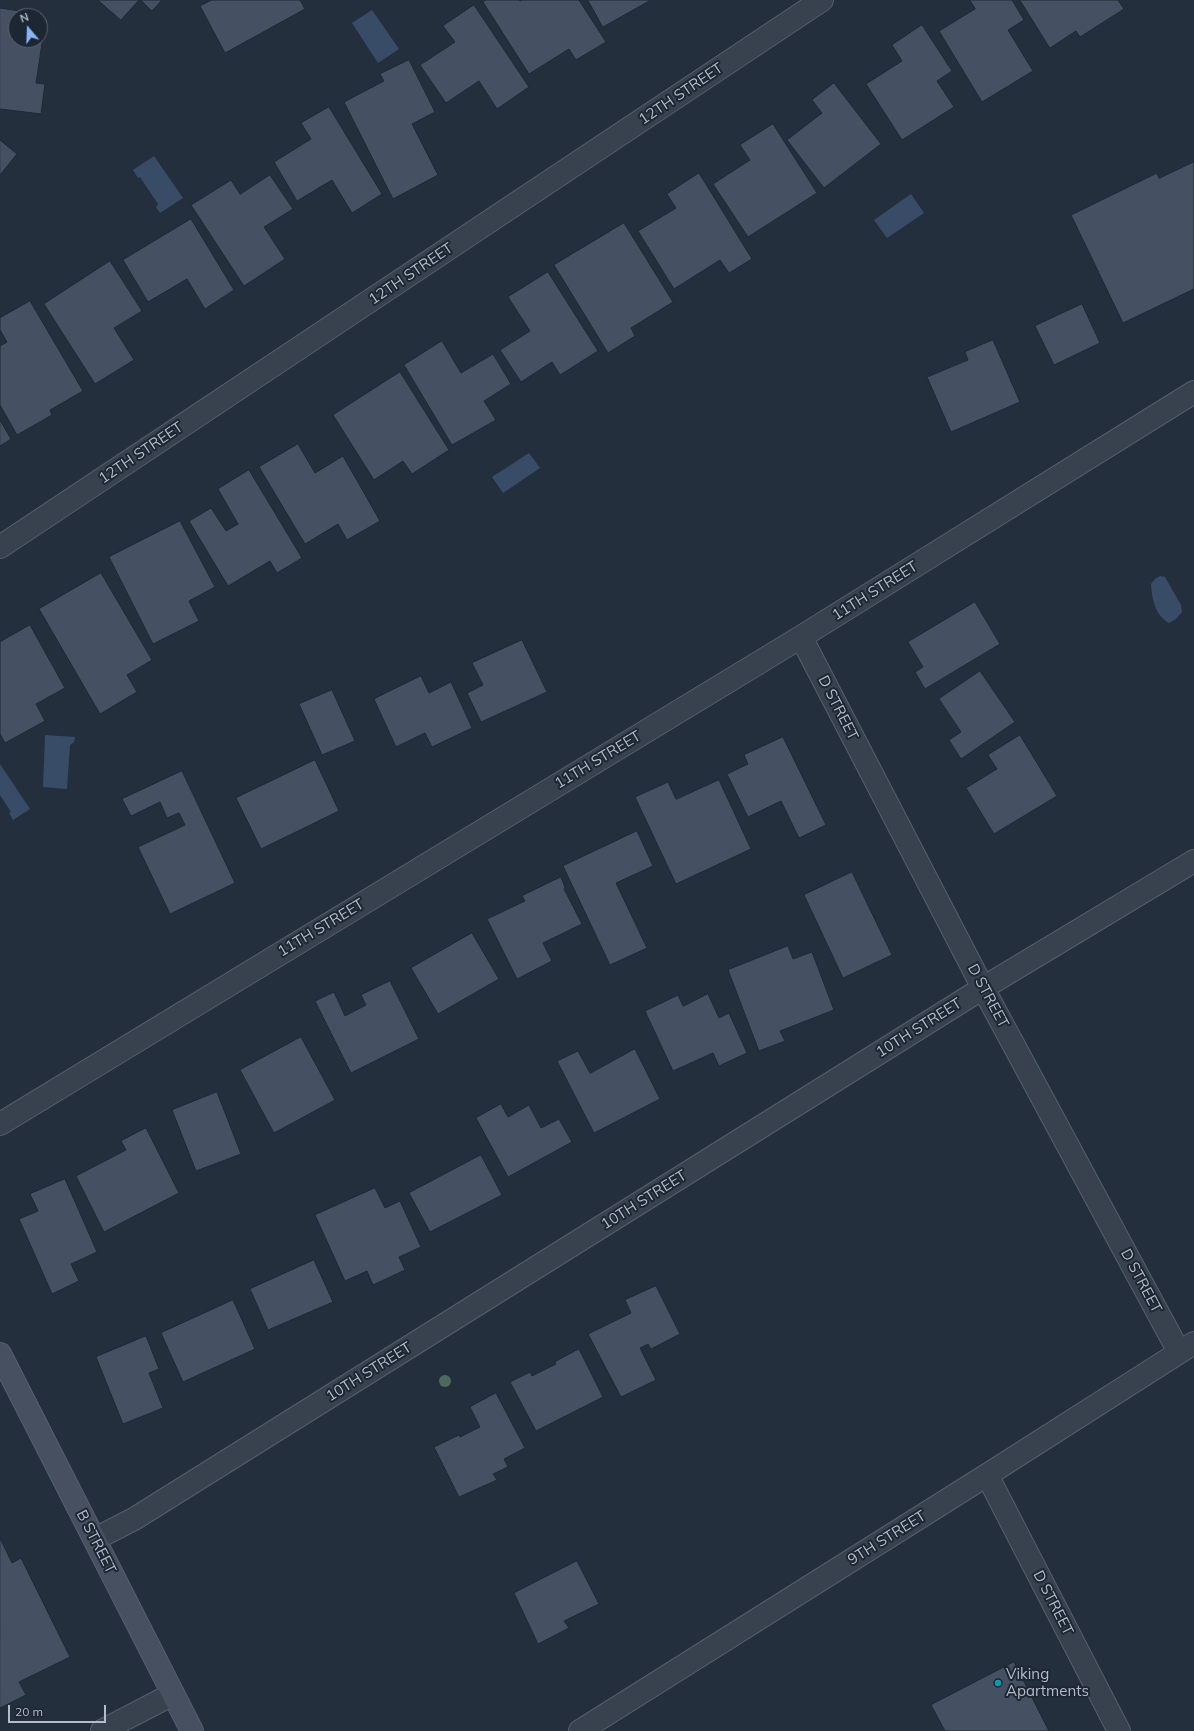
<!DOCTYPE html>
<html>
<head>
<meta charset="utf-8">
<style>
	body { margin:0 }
	#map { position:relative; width:1194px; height:1731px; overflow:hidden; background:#242f3e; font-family:Mulish,sans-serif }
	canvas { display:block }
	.north { position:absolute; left:8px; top:8px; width:40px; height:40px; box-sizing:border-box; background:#1d2633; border:1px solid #59626f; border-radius:50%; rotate:341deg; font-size:11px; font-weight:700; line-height:16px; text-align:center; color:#b4bcc9 }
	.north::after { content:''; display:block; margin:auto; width:14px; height:18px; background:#8ab4f8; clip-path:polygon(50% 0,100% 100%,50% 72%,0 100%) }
	.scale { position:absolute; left:8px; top:1705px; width:98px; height:18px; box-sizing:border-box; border:2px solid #b4bcc9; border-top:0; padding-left:5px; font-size:12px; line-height:14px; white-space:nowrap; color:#b4bcc9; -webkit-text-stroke:3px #1d2633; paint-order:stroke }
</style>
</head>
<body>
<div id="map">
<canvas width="1194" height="1731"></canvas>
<div class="north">N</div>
<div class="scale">20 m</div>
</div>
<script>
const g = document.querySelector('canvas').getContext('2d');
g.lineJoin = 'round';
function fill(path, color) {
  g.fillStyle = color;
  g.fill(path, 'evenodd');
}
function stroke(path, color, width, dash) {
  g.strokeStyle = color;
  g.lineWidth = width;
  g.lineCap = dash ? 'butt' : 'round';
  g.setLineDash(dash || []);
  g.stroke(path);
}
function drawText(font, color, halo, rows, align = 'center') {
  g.font = font + ' Mulish,sans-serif';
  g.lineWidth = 4;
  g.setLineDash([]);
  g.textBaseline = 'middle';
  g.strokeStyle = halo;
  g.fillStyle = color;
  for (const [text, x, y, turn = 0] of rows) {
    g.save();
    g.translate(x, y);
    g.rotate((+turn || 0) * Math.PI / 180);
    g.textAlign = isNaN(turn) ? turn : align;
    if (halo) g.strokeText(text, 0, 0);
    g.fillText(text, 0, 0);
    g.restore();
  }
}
const water = new Path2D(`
	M372 10 399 49 378 63 352 23Z
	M154 156 183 198 160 213 156 207 158 204 140 177 138 178 133 170Z
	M911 194 924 213 887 238 874 220Z
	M529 453 540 468 503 493 492 477Z
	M1160 576 1165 577 1181 605 1182 612 1176 619 1169 623C1155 615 1152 599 1151 584L1155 579Z
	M45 735 75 737 74 742 70 745 67 789 43 787Z
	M0 764 30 809 13 820 9 813 11 812 0 795Z`);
const building = new Path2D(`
	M98 0H139L121 20Z
	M141 0H162L152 11Z
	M212 0H300L305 9 225 53 200 6Z
	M486 0H519L520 1 522 0H579L606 42 576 60 569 49 529 74 483 2Z
	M588 0H651L603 27Z
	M970 0H1012L1024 20 1008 30 1033 71 982 102 939 31 975 9Z
	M1020 0H1118L1124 9 1080 37 1076 31 1050 48Z
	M474 5 529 87 497 109 479 81 446 103 420 65 455 42 443 26Z
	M0 8 26 12 25 16H16V40H40V36L43 37 36 83 45 84 41 114 0 109Z
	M922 25 952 71 937 81 954 107 902 140 866 84 902 61 892 45Z
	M409 60 435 112 412 124 438 175 393 199 344 102 384 81 380 74Z
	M834 83 881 144 824 188 787 140 822 113 812 100Z
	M329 107 382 194 352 213 332 180 297 201 274 162 311 139 301 123Z
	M773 124 817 193 748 237 713 184 750 160 740 145Z
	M0 140 17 154 0 175Z
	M1194 162V289L1123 323 1071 215 1157 173 1159 178Z
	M699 173 752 259 729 273 720 260 674 289 638 231 676 208 667 194Z
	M270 175 293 209 264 227 285 259 244 286 191 205 231 180 240 194Z
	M191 219 234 290 205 309 187 279 148 302 123 260Z
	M624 223 673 302 631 328 635 336 608 353 554 265Z
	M110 261 142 311 114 328 134 360 95 384 44 304Z
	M548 272 598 351 560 375 552 362 521 382 500 350 530 331 508 297Z
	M30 301 83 391 50 410 52 415 17 435 0 405V346L7 342 0 330V318Z
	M1082 304 1100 343 1054 365 1035 326Z
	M993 340 1020 402 951 432 927 377 968 360 965 352Z
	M442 341 461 373 493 354 511 384 484 401 496 420 452 445 404 365Z
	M400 372 449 450 412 474 403 461 374 480 333 415Z
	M0 420 11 439 0 446Z
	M298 444 315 473 343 456 380 521 347 540 338 524 305 544 259 467Z
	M249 470 302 558 277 573 270 561 228 586 189 521 211 508 226 531 238 524 218 489Z
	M180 521 215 587 189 601 199 621 153 644 109 557Z
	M101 573 152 660 127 675 137 692 100 714 39 609Z
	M975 602 1000 644 925 689 915 672 923 667 908 642Z
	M30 625 65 688 36 704 45 721 5 743 0 734V642Z
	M522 640 547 692 481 722 467 693 483 685 472 663Z
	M980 671 1015 722 961 759 949 740 961 732 939 699Z
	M421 676 429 693 451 682 472 728 432 747 425 733 396 747 374 699Z
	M332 690 355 741 322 755 299 704Z
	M1020 735 1057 796 994 834 966 788 997 769 988 755Z
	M783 737 826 825 799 838 781 801 748 817 727 774 748 764 744 755Z
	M315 760 339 811 261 849 236 798Z
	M182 771 235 883 170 914 138 847 185 825 179 813 167 818 160 802 131 816 122 799Z
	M719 780 751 849 676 884 635 797 668 782 676 799Z
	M637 831 653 866 616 883 647 948 610 965 563 866Z
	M852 872 892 955 843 978 804 895Z
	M561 877 565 887 564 889 582 924 543 943 552 961 517 979 487 919 525 901 522 896Z
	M472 933 499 979 438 1014 411 968Z
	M788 946 793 959 812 952 834 1010 780 1031 785 1041 759 1051 728 970Z
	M390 981 419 1039 351 1073 315 1001 334 992 345 1016 366 1005 361 995Z
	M708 994 719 1018 729 1013 747 1053 719 1066 713 1053 673 1071 645 1011 678 995 683 1006Z
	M301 1037 335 1100 274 1133 240 1070Z
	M635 1049 660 1099 594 1133 557 1061 578 1051 590 1073Z
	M217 1092 241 1154 196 1171 172 1110Z
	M501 1104 508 1117 529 1105 541 1128 559 1119 572 1142 508 1177 476 1118Z
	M146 1128 179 1193 104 1232 76 1176 126 1150 121 1141Z
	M481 1155 502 1195 430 1232 409 1193Z
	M65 1179 97 1252 71 1264 79 1281 52 1294 19 1219 38 1211 30 1194Z
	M375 1188 385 1208 400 1201 421 1247 399 1257 405 1270 373 1285 367 1271 345 1281 315 1215Z
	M314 1260 333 1302 268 1330 250 1289Z
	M656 1286 680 1334 651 1349 648 1344 640 1348 656 1380 621 1397 588 1334 631 1313 625 1300Z
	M233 1300 255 1349 183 1382 161 1333Z
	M146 1336 159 1369 149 1373 163 1408 123 1424 96 1357Z
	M579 1349 603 1397 536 1431 510 1382 530 1372 532 1376 556 1364 555 1362Z
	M496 1393 525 1448 504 1459 508 1467 493 1474 497 1480 459 1497 434 1447 459 1435 460 1437 480 1427 470 1407Z
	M0 1538 12 1563 21 1558 70 1657 19 1682 26 1695 0 1708Z
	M577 1561 599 1604 564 1621 569 1628 538 1644 514 1593Z
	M1014 1662 1049 1731H945L931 1705Z`);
const street = new Path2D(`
	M0 547 822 0
	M801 637 983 988 1179 1352
	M0 1124 801 637 1194 392
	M987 1475 1119 1731
	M95 1539 134 1519 983 988 1194 861
	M102 1731 173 1694
	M580 1731 987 1475 1194 1343`);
const secondary = new Path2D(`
	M0 1354 192 1731`);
const trees = [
	[445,1381]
];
const markers = [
	[998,1683,4,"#0f9aa8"]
];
const streetNames = [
	["12TH STREET",681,94,-34],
	["12TH STREET",411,274,-34],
	["12TH STREET",141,453,-34],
	["11TH STREET",875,591,-32],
	["D STREET",838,708,63],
	["11TH STREET",598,760,-31],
	["11TH STREET",321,928,-31],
	["D STREET",988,996,62],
	["10TH STREET",919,1028,-32],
	["10TH STREET",644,1200,-32],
	["D STREET",1141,1281,62],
	["10TH STREET",369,1372,-32],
	["9TH STREET",887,1538,-32],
	["B STREET",96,1542,63],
	["D STREET",1053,1603,63]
];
const poiNames = [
	["Viking",1006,1674],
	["Apartments",1006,1691]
];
fill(water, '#394c67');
fill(building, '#455162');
stroke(building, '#1f2835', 1);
stroke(street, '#565f6c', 24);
stroke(secondary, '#565f6c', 24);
stroke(street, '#38414e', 22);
stroke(secondary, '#465061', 22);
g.fillStyle = '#4b6a5d';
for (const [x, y] of trees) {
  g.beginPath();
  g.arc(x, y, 6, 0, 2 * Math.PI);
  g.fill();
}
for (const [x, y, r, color] of markers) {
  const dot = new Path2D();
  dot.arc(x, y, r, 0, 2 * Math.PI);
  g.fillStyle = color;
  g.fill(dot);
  stroke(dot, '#1d2633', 1.5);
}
drawText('15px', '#b4bcc9', '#1d2633', streetNames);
drawText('15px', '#b4bcc9', '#1d2633', poiNames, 'left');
</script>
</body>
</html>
